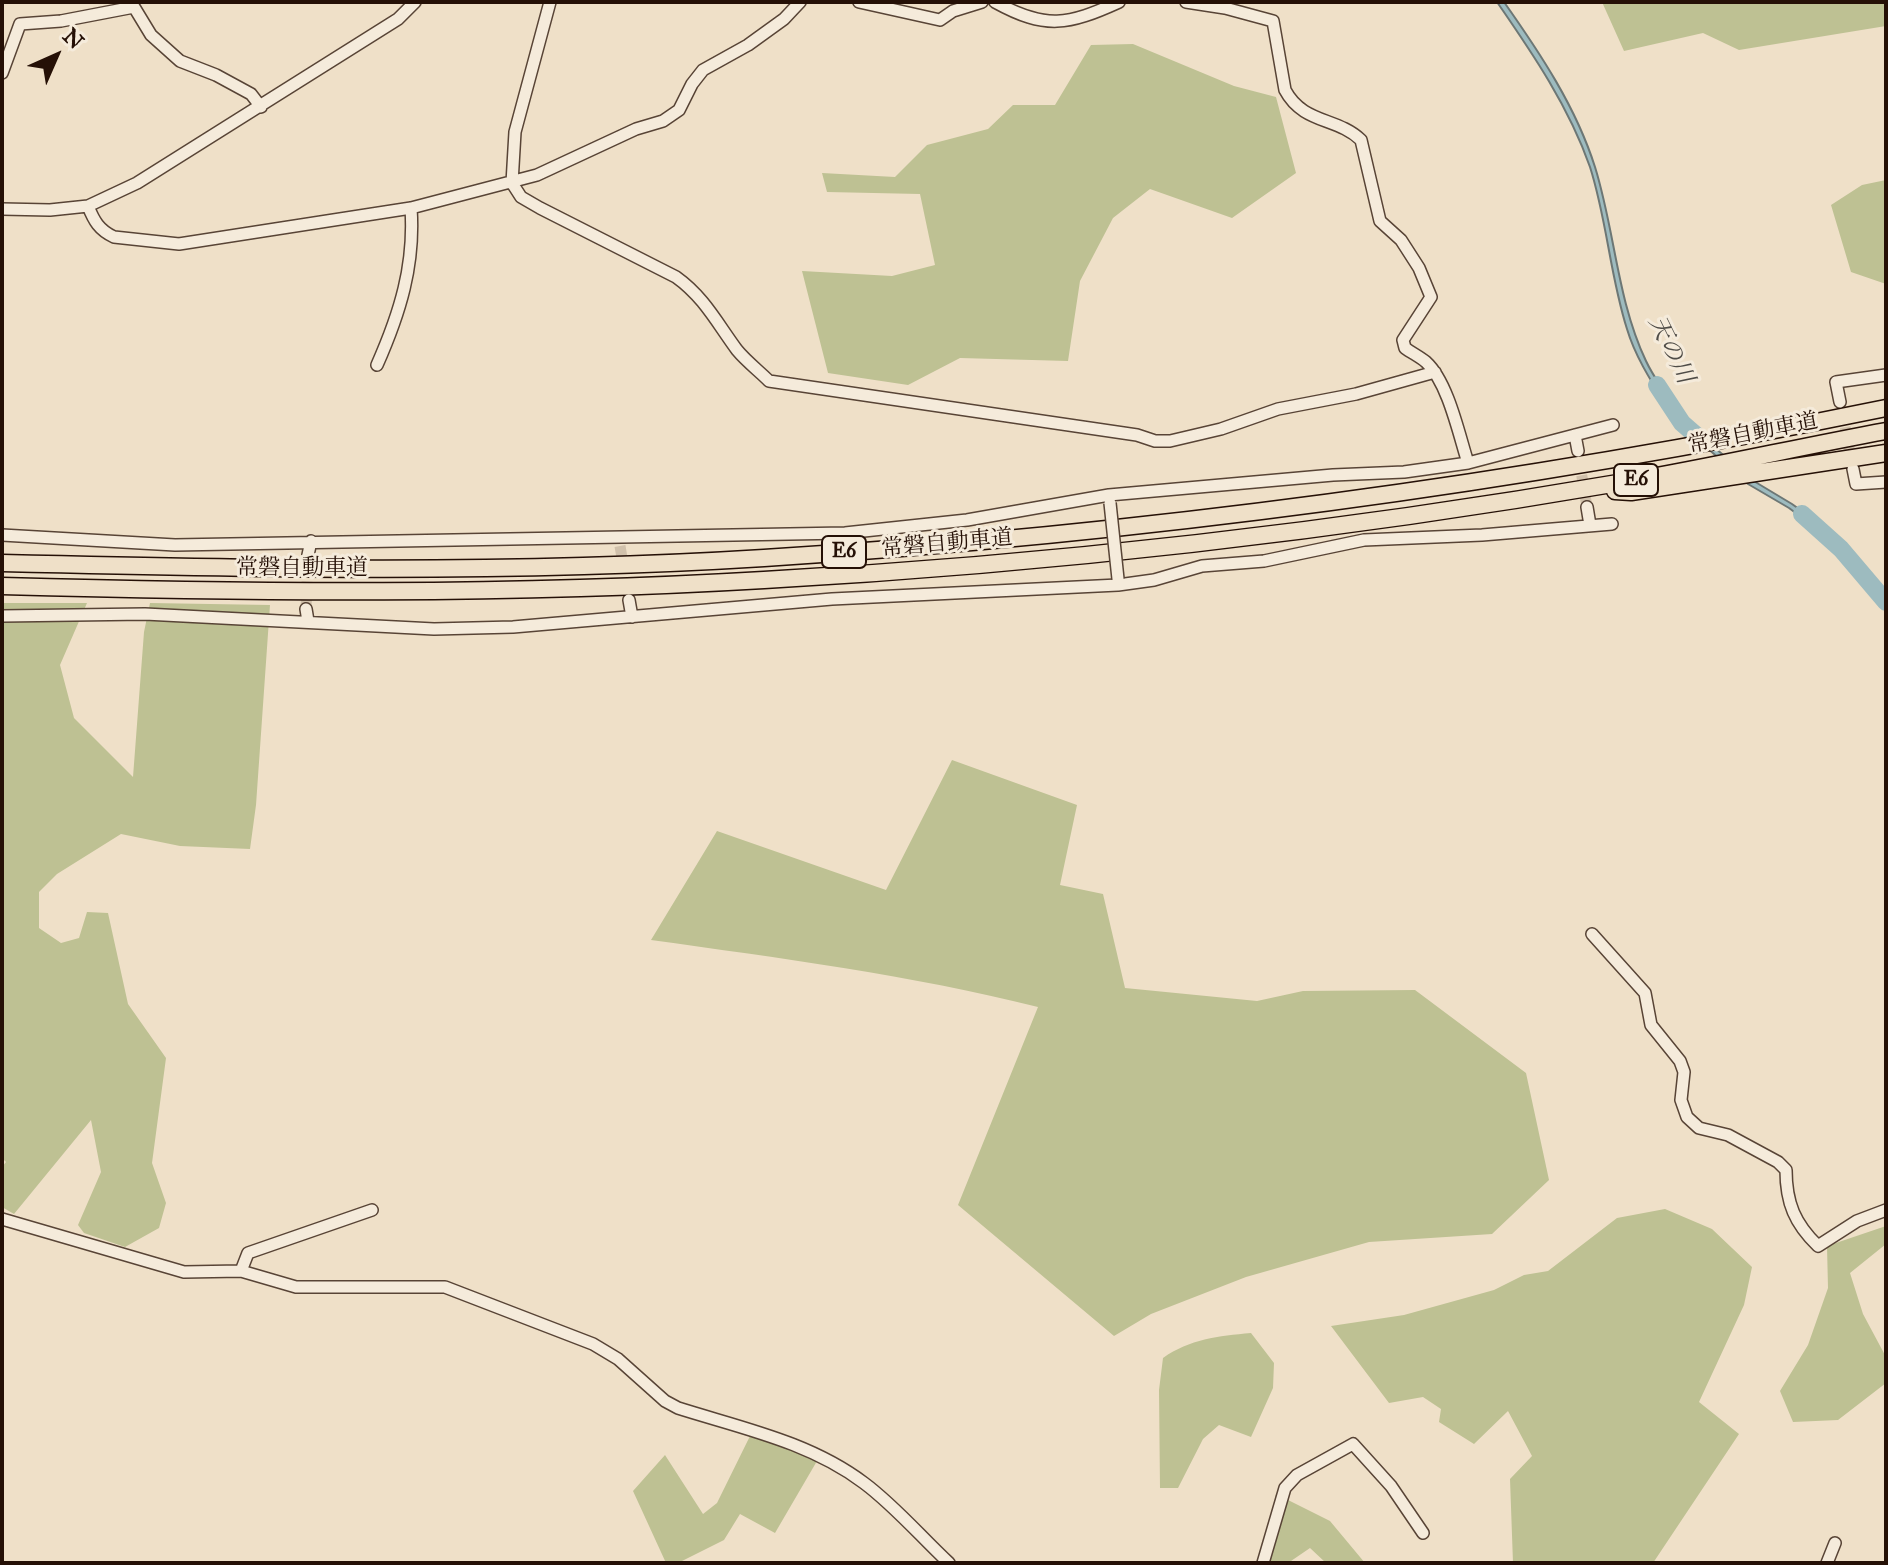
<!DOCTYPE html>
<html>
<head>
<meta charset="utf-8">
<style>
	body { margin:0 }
	#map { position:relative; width:1888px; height:1565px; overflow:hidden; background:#efe0c8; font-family:"IM FELL Great Primer",serif }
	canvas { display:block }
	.frame { position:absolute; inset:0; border:4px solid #251006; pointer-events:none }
	.north { position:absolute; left:16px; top:16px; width:80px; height:80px; -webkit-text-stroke:6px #f5ebdb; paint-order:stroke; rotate:45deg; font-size:22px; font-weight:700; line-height:32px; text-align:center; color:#251006 }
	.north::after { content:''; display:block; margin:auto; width:28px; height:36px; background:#251006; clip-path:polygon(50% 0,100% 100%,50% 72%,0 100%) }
</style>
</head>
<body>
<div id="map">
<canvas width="1888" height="1565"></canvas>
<div class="frame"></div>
<div class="north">N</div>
</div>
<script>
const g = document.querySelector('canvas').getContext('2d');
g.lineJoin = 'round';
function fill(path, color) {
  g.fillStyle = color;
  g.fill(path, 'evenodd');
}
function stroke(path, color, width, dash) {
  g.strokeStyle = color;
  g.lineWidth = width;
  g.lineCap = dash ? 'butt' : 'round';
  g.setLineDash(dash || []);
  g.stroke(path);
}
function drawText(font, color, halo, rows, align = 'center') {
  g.font = font + ' "IM FELL Great Primer","Noto Serif JP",serif';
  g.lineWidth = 6;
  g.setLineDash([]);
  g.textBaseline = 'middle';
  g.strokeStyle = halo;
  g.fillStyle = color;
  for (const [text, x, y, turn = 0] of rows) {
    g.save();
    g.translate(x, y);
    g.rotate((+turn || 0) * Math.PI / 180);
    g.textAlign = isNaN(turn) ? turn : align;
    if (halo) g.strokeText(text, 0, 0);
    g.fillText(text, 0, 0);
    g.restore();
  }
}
const green = new Path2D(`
	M1602 2H1886V26L1739 50 1703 33 1624 51Z
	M1133 44 1234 86 1276 97 1296 173 1232 218 1150 189 1113 218 1080 281 1068 361 960 358 908 385 828 373 802 271 892 276 935 265 920 194 827 192 822 173 895 177 927 145 988 129 1013 105H1055L1091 45Z
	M1886 180V284L1851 272 1831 205 1862 185Z
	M2 603H87L60 665 74 718 133 777 144 632 150 603 270 605 256 805 250 849 180 846 121 834 57 874 39 892V928L61 943 79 938 87 912 108 913 128 1004 166 1058 152 1163 166 1203 159 1228 125 1247 84 1233 78 1225 101 1172 91 1120 14 1214 2 1207V1167L6 1162 2 1158Z
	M952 760 1077 805 1060 885 1103 894 1125 988 1257 1001 1303 991 1415 990 1526 1073 1549 1180 1492 1234 1369 1242 1246 1277 1151 1314 1114 1336 958 1205 1038 1007C911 975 780 958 651 940L717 831 886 890Z
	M1665 1209 1712 1229 1752 1267 1744 1305 1699 1402 1739 1434 1653 1563H1513L1510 1479 1532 1456 1508 1411 1474 1444 1439 1422 1441 1409 1423 1397 1389 1403 1331 1326 1404 1315 1494 1290 1524 1275 1548 1271 1617 1218Z
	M1886 1226V1244L1850 1273 1863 1314 1886 1357V1383L1838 1420 1793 1422 1780 1391 1808 1345 1828 1288 1827 1246Z
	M1251 1333 1274 1363 1273 1388 1251 1437 1219 1425 1203 1439 1178 1488H1160L1159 1390 1163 1358C1190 1339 1218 1336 1251 1333Z
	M751 1434 780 1444 817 1461 775 1533 740 1514 724 1540 678 1563H666L633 1491 665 1455 703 1514 717 1503Z
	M1276 1494 1330 1521 1365 1563H1326L1310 1548 1291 1561H1263Z`);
const water = new Path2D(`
	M1497 2H1504C1540 53 1576 107 1595 167 1615 231 1617 300 1646 361 1653 376 1663 389 1671 403L1666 405C1651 381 1635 356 1627 329 1610 276 1607 220 1590 167 1569 107 1533 54 1497 2Z
	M1684 421 1752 480 1792 504 1821 525 1817 529 1789 508 1748 484 1680 424Z`);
const river = new Path2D(`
	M1657 385 1682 423 1698 437
	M1802 514 1841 549 1886 602`);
const minorTunnel = new Path2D(`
	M1842 411 1852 464
	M1579 459 1587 507
	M620 546 628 593
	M306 609 308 561`);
const minor = new Path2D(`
	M550 2 515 132 512 183 521 197 540 208 676 277C704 297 717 323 737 350 746 361 759 371 769 381L1137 435 1155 441H1170L1221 429 1278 409 1356 394 1435 372
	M859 2 940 20 953 11 982 2
	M995 2C1046 30 1068 25 1119 2
	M1186 2 1225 8 1273 21 1285 90C1303 124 1337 117 1361 140L1380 221 1401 240 1419 268 1431 297 1403 340 1405 348C1412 353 1420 357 1426 362 1448 382 1459 435 1468 463
	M2 73 20 24 61 21 134 7 151 35 180 61 216 75 251 94 261 107
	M88 206C94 221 99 230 114 237L179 244 411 208 537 175 636 129 663 121 679 110 692 84 703 70 748 45 784 19 800 2
	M2 209 50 210 88 206 137 183 398 19 415 2
	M377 365C400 313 415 265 411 208
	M1840 402 1836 382 1886 375
	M1575 435 1578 451
	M1853 469 1856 484 1886 482
	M1587 507 1590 525
	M2 535 175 545 845 533 967 520 1109 495 1333 475 1404 472 1468 463 1613 425
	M308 555 311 541
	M629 600 632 617
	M306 609 308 621
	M2 616 145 614 434 629 513 627 832 599 1118 585 1154 580 1202 566 1264 561 1364 540 1482 535 1612 524
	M1592 934 1645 993 1651 1025 1680 1061 1684 1072 1681 1100 1687 1117 1699 1128 1728 1135 1778 1162 1786 1170C1786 1203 1795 1224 1818 1246L1857 1221 1886 1210
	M2 1219 184 1272 241 1271 296 1287H445L593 1344 618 1359 665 1401 678 1408C741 1428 810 1442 864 1483 895 1506 921 1537 949 1563
	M241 1271 248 1253 372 1210
	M1263 1563 1285 1488 1297 1475 1353 1444 1391 1486 1423 1533
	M1827 1563 1835 1543`);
const highway = new Path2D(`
	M1615 491 1631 492 1886 453
	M2 563C256 569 510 574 764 558 1141 534 1516 484 1886 408
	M2 586C256 593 510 595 764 580 1051 564 1340 531 1624 482 1712 467 1799 447 1886 431`);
const minorBridge = new Path2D(`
	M1110 503 1118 579`);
const shields = [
	[1636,480,44],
	[844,552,44]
];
const shieldNames = [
	["E6",1636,480],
	["E6",844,552]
];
const streetNames = [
	["常磐自動車道",1753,434,-11],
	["常磐自動車道",947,544,-5],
	["常磐自動車道",302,569]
];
const waterNames = [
	["天の川",1670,350,64]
];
fill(green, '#bec193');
fill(water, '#9dbbbf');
stroke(water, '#6d7775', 2);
stroke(river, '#9dbbbf', 18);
stroke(minorTunnel, '#d1c1ab', 11, [11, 5.5]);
stroke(minor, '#584436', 14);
stroke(highway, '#251006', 19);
stroke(minor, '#f5ebdb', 11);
stroke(highway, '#efe0c8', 16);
stroke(minorBridge, '#584436', 14, []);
stroke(minorBridge, '#f5ebdb', 11);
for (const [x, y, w] of shields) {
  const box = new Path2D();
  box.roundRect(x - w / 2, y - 16, w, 32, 6);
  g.fillStyle = '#f5ebdb';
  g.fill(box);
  stroke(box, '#251006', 2);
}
drawText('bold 20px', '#251006', null, shieldNames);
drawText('22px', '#251006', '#f5ebdb', streetNames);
drawText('italic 24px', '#4f4c47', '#f5ebdb', waterNames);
</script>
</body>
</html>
